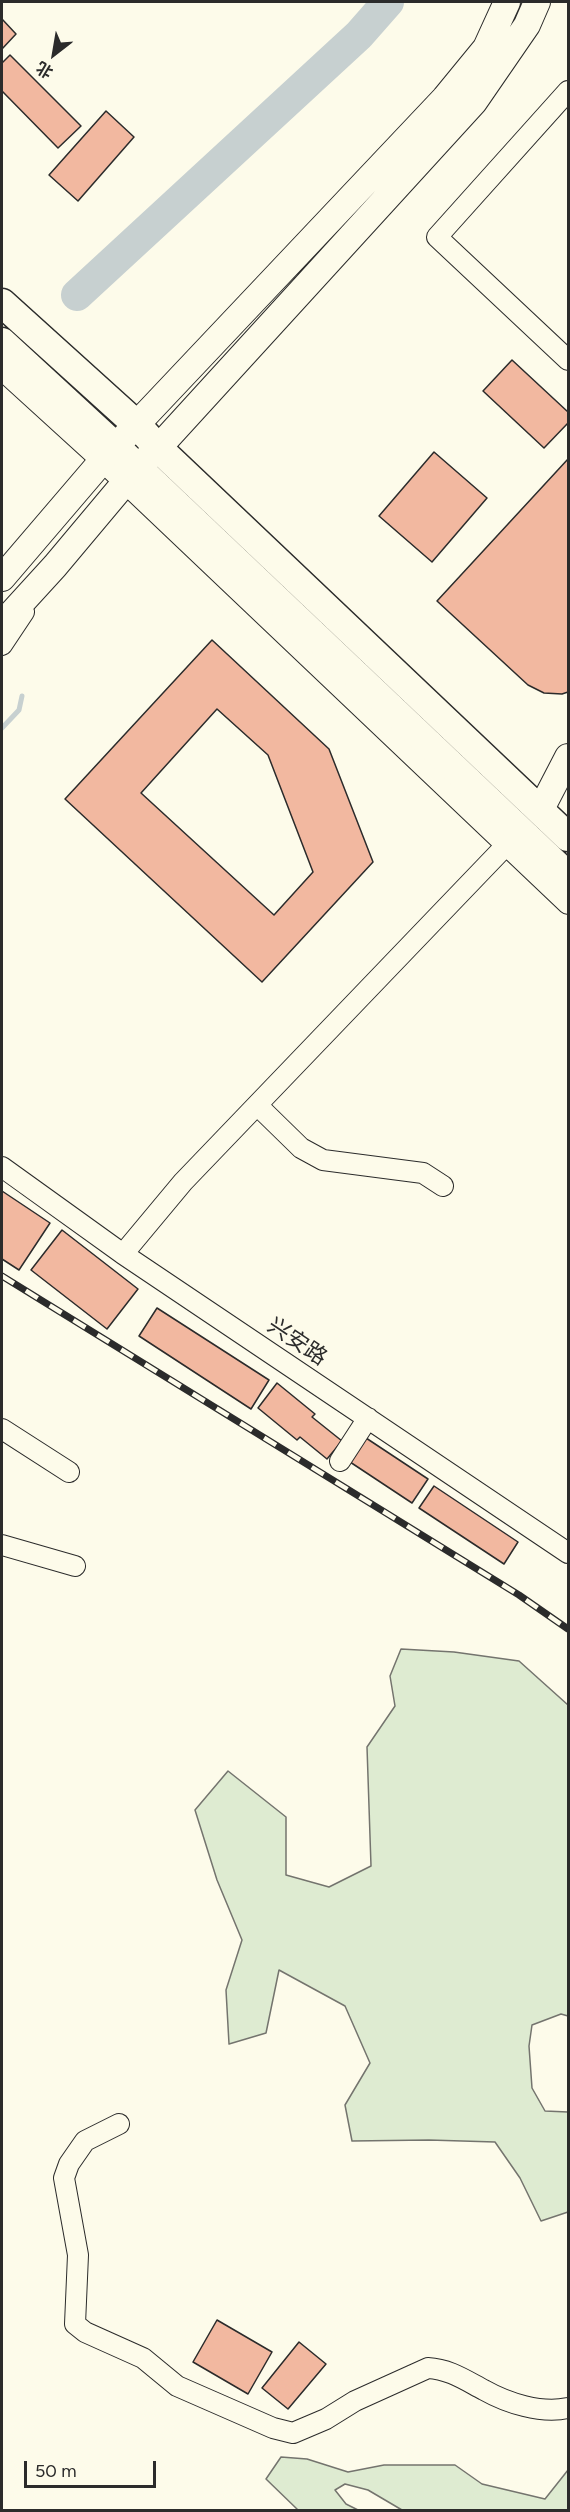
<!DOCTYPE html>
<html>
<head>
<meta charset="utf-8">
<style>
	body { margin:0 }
	#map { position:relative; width:570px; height:2512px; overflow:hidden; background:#fdfbea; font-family:Figtree,"Noto Sans SC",sans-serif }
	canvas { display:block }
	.frame { position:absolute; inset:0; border:3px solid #2b2b2b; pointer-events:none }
	.north { position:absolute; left:24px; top:24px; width:60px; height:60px; -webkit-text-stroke:4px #fdfbea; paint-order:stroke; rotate:211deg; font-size:16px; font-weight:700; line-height:24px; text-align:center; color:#2b2b2b }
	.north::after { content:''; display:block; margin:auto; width:21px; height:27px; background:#2b2b2b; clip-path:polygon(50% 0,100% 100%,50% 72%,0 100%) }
	.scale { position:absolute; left:24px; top:2461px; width:132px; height:27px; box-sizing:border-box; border:3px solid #2b2b2b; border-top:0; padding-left:8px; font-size:18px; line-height:21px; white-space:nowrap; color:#2b2b2b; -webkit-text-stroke:4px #fdfbea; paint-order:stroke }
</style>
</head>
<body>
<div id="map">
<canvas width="570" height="2512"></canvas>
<div class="frame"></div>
<div class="north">北</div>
<div class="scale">50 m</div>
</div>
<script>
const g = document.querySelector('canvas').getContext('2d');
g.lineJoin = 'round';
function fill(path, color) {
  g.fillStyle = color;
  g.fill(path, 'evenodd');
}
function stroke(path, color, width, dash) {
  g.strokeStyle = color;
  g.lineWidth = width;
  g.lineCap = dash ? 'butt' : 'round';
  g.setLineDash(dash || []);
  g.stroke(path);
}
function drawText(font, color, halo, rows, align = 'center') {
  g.font = font + ' Figtree,"Noto Sans SC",sans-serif';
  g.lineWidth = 4.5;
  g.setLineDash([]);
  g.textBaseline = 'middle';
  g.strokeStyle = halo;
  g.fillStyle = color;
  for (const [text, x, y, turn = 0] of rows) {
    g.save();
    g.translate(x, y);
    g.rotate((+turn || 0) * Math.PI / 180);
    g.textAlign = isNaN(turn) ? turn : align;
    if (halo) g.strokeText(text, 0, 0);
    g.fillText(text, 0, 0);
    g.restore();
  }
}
const green = new Path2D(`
	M401 1649 454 1652 519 1661 568 1705V2016L561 2014 532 2025 529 2046 532 2088 545 2111 568 2112V2212L541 2221 520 2178 495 2142 429 2140 352 2141 345 2105 370 2063 345 2006 279 1970 266 2033 229 2044 226 1990 242 1940 217 1880 195 1810 228 1771 286 1817V1875L329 1887 371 1866 367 1747 395 1706 390 1676Z
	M281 2457 307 2459 348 2472 384 2465H455L482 2484 545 2499 568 2470V2510H402L368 2490 345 2484 335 2490 346 2504 358 2510H298L266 2479Z`);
const stream = new Path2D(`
	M2 728 19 710 22 696`);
const river = new Path2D(`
	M77 295 359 35 388 2`);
const building = new Path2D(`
	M2 19 16 34 2 49Z
	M10 55 81 126 58 148 2 91V63Z
	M106 111 134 137 78 201 49 175Z
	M512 360 568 412V423L544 448 483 391Z
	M434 452 487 498 432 562 379 516Z
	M568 459V692L562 694 544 693 528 685 437 601Z
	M212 640 329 749 373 862 262 982 65 799ZM217 709 268 755 313 872 274 915 141 793Z
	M2 1191 50 1223 19 1270 2 1259Z
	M62 1230 138 1289 107 1329 31 1270Z
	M157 1308 269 1380 251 1409 139 1336Z
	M277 1383 315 1414 312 1417 342 1441 327 1459 300 1437 297 1440 258 1408Z
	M363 1436 428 1479 412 1503 347 1460Z
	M434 1486 518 1542 504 1564 419 1508Z
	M217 2320 272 2352 248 2394 193 2362Z
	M299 2342 326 2364 288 2409 262 2388Z`);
const minor = new Path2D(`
	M568 91 437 237 568 360
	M2 370 102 461 568 904
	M2 645 24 612
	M257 1105 301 1148 323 1160 423 1173 443 1186
	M2 1167 123 1254 568 1553
	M123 1254 183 1182 515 836
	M2 1429 69 1472
	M340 1461 368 1418
	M2 1545 75 1566
	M119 2124 85 2141 69 2164 64 2178 78 2255 75 2324 85 2332 143 2358 177 2386 273 2428 293 2433 326 2419 355 2401 428 2368C449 2369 465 2380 484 2390 507 2403 541 2414 568 2408`);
const major = new Path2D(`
	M2 578 102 461 445 98 486 48 507 2
	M2 624 55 566 138 467 158 448 474 102 527 25 537 2
	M540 811 568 757`);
const highway = new Path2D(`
	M2 303 137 425 158 448 568 837
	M2 342 116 447 568 876`);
const rail = new Path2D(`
	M2 1276 519 1595 568 1629`);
const streetNames = [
	["兴安路",297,1342,34]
];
fill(green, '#deebd1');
stroke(green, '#74746e', 1.5);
stroke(stream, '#c7d0d0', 5);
stroke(river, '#c7d0d0', 32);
fill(building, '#f2b8a0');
stroke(building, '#2b2b2b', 1.5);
stroke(minor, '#2b2b2b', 22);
stroke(major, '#2b2b2b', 28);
stroke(highway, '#2b2b2b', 31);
stroke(minor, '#fdfbea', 20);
stroke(major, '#fdfbea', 26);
stroke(highway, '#fdfbea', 28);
stroke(rail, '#2b2b2b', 7);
stroke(rail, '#fdfbea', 4.5, [14]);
drawText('22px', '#2b2b2b', '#fdfbea', streetNames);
</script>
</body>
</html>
